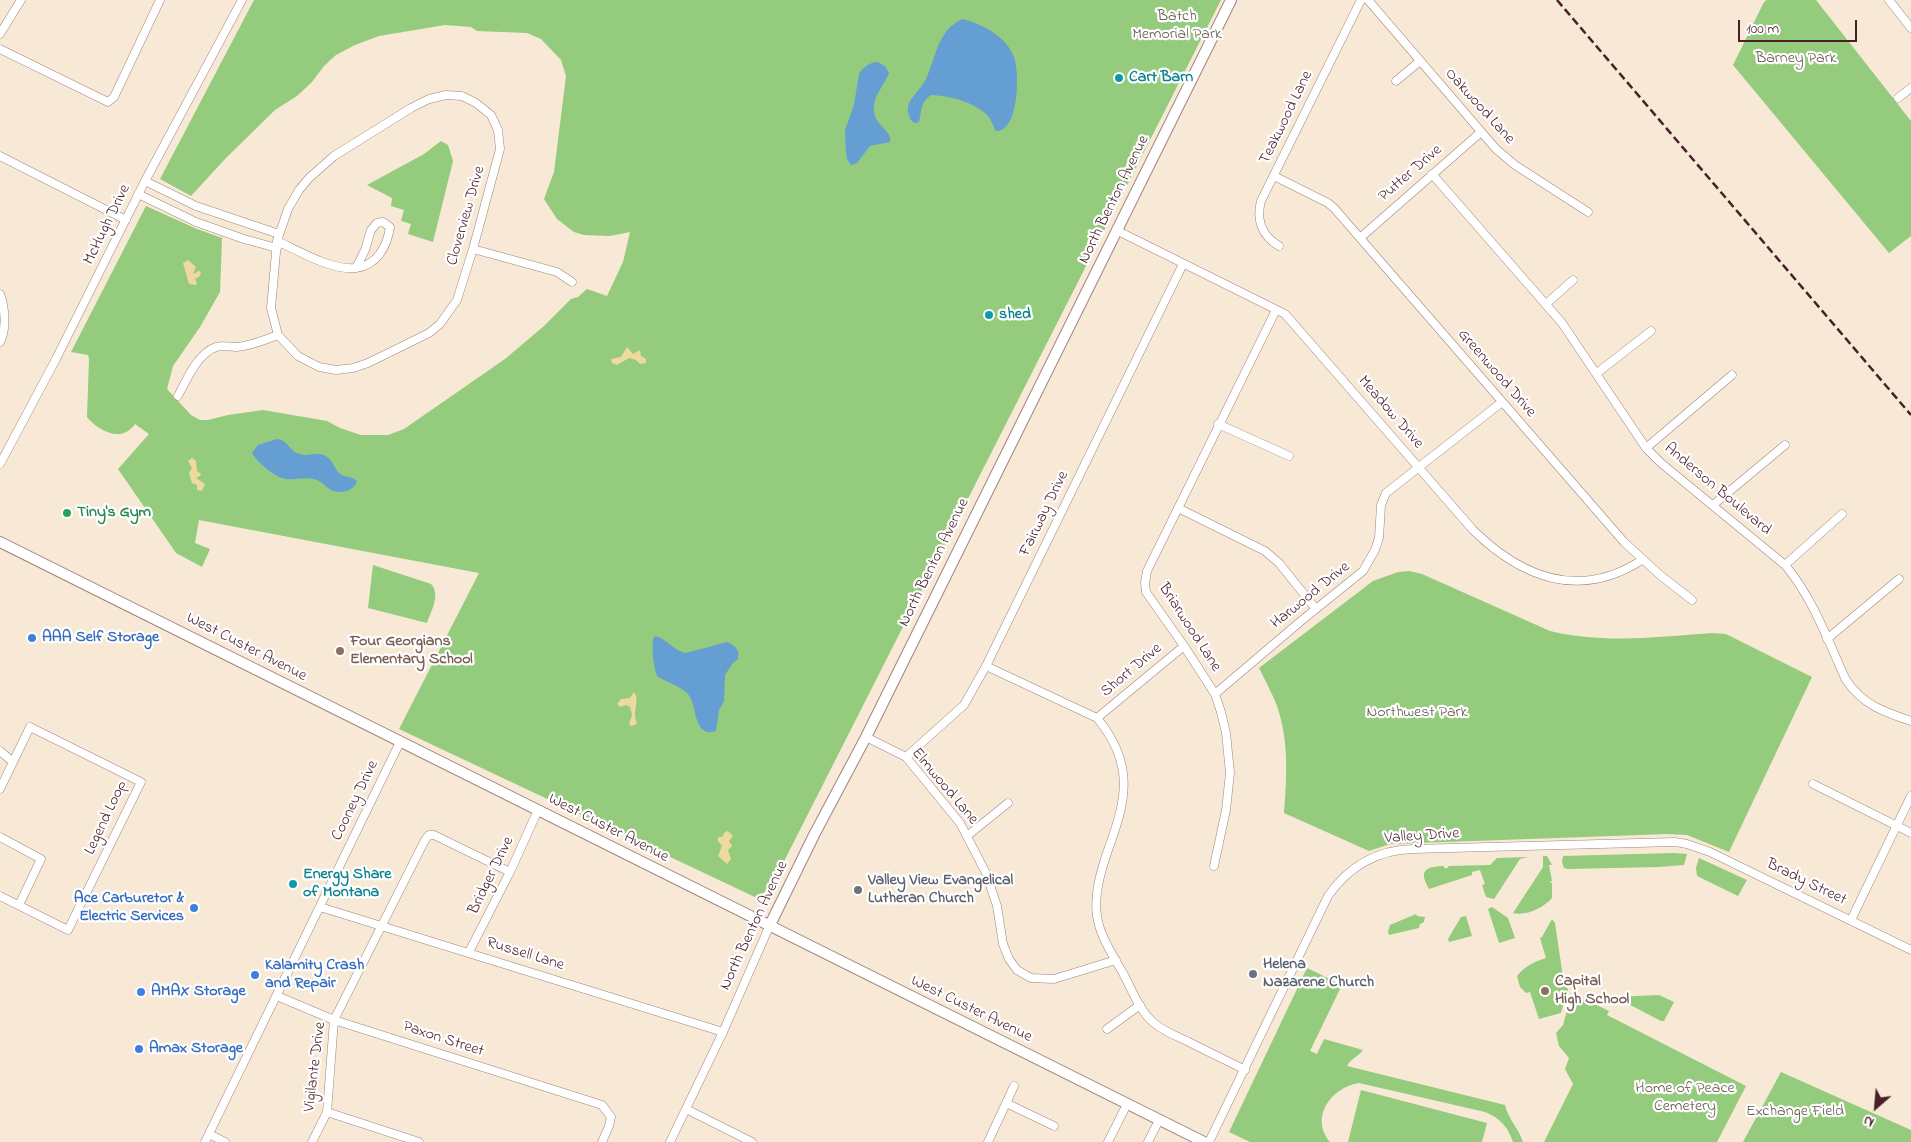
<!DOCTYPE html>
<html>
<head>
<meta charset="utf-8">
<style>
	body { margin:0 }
	#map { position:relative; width:1911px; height:1142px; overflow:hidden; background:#f7e9d5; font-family:"Indie Flower",sans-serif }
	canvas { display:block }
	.north { position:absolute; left:1851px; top:1082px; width:50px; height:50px; -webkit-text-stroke:4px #fff; paint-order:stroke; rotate:207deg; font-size:14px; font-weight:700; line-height:20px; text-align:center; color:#4a1f2b }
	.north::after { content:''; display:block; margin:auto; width:18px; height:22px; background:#4a1f2b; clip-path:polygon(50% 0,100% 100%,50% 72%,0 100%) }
	.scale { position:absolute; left:1738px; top:20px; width:119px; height:22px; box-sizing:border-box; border:2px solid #4a1f2b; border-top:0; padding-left:6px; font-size:15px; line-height:18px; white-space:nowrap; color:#4a1f2b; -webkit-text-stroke:4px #fff; paint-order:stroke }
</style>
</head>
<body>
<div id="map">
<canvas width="1911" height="1142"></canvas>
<div class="north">N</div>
<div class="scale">100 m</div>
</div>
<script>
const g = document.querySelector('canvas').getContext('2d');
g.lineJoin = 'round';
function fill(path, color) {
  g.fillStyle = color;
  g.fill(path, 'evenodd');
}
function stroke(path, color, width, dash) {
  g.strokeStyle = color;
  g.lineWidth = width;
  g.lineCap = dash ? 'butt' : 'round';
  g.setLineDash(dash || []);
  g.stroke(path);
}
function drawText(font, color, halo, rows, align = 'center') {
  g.font = font + ' "Indie Flower",sans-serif';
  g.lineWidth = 4.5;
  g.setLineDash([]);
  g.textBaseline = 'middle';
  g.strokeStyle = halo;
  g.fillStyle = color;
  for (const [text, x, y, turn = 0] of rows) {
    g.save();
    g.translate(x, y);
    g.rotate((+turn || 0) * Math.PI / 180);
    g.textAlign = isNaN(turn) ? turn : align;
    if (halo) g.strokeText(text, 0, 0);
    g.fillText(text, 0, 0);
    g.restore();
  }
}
const green = new Path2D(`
	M254 0H1221L775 879 765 892 755 897 399 729 479 573 199 520 195 543 210 549 202 567 176 553 118 469 149 434 135 424C133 427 129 431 126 432 113 439 95 427 87 417L89 359 88 355 71 352 146 206 197 229 222 238 220 292 200 327 173 366 167 389 191 415 200 420H208L228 415 263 410 327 421 340 428 361 435H388L404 429 505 359 544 326 571 299 578 297 587 289 607 296 623 262 630 232 610 236 584 235 574 232 557 219 544 199 554 172 566 76 561 60 541 39 527 33 477 31 471 27 445 25 379 36 355 45 336 55 324 66 312 82 297 96 275 110 226 158 191 196 160 179Z
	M1767 0H1816L1911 121V236L1889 253 1733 65 1764 2Z
	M441 141 448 145 453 161 433 242 408 234 411 224 401 221 404 210 391 206 392 198 367 185 424 154Z
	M373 565 431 584C441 595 431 611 427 623L368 608Z
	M1409 571 1422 574 1550 631C1603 644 1658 637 1712 633L1726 634 1812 677 1729 852 1687 835 1667 834 1390 844 1369 851 1284 813C1287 777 1289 741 1277 706 1272 693 1265 680 1259 668L1373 581 1398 572Z
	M1673 853 1687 854 1684 865 1659 867 1568 869 1564 868 1562 862 1563 856Z
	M1543 856H1547L1552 865H1549L1552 881 1549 882 1552 883V898C1543 908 1527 916 1513 913L1543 867Z
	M1528 857 1520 859 1494 899 1486 897 1482 885 1485 884 1480 870 1472 872V875L1429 889C1419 871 1424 867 1443 866L1446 869 1449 866 1490 865 1497 858Z
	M1699 858 1747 880 1738 896 1697 876 1696 868Z
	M1492 907 1508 918 1515 938 1499 943 1488 909Z
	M1416 914 1417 916 1425 917 1424 922 1420 924 1419 928 1389 935 1388 932 1390 925Z
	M1466 916 1472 936 1449 942 1448 939 1461 917Z
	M1552 919 1555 923 1563 977 1562 983 1568 989 1561 1013 1539 1019 1530 992 1526 993 1520 987 1517 976C1525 966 1534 962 1546 958L1540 938 1542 937Z
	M1307 968 1342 985 1310 1051 1317 1054 1324 1039 1363 1050C1358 1057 1350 1059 1347 1066L1505 1105C1508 1119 1518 1127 1523 1142H1513C1508 1127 1500 1118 1485 1112L1359 1083C1332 1087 1309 1117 1330 1142H1250L1229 1132Z
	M1572 993 1609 1011 1607 1015 1746 1086 1717 1142H1544L1573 1084 1565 1069 1569 1058 1559 1046 1556 1033 1563 1025Z
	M1659 995 1674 1002 1664 1021H1661L1615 997Z
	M1781 1072 1911 1130V1142H1743Z
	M1361 1090 1487 1123 1482 1142H1348Z`);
const sand = new Path2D(`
	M188 260 196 267 193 274 199 271 201 272 200 276 195 279 197 283 196 285 189 284 183 263Z
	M627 347 633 354 640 350 641 356 646 359V363L640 364 636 360 629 358 617 365 612 363 611 359 621 357Z
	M192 458 196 461 197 471 201 474 200 476 196 478 205 484 202 491 197 490V485L192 483 189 473 192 468 188 461Z
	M634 692C639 699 635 707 635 715 635 718 636 721 637 724L631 726 629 724 632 715 630 707 626 705 620 707 617 704 621 699 630 698Z
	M728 831 733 836 729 841 732 846 728 850 731 859 727 864 718 856 722 846 717 840 719 837H722L725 832Z`);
const water = new Path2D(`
	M963 19C984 25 1008 37 1015 60 1019 77 1019 131 996 131 993 126 991 118 986 114 972 101 949 96 931 95 920 103 922 110 919 122L916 123C912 122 910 120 909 115 904 101 919 92 925 81 936 59 937 29 963 19Z
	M878 62 886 67 889 73C885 84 875 94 874 105 871 126 893 129 890 142L870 146 857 163 851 165 847 159 846 153 845 130 854 105 859 74C863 67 870 62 878 62Z
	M277 439C288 440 290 452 300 454 307 457 316 452 324 455 333 459 333 467 339 473 345 478 352 476 357 481 354 492 339 494 331 490 325 486 321 481 314 479 305 477 295 480 286 479 274 477 258 463 252 453L258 445Z
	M655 636C668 639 673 651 686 653L727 642C735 645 740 650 738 659L732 664 725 675 724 701 719 710 716 731C692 739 698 703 687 693 678 685 666 682 657 676 653 665 652 650 653 639Z`);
const minor = new Path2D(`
	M1368 0 1496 149 1515 165 1588 212
	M1889 0 1911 28
	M0 34 21 0
	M0 49 108 102 114 97 160 0
	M1396 81 1420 61
	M446 95 462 96 476 103 491 115 498 130 500 149 473 249 457 300 440 324 429 333 368 363 353 368 336 370 319 367 298 356 278 335 271 308 277 241 288 209 299 190 309 178 334 156 411 108 429 99Z
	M1898 98 1911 88
	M0 156 126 220
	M1432 174 1562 323 1646 448 1661 463 1785 565C1813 598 1828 641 1846 680 1863 705 1884 712 1911 721
	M1274 176 1328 203 1334 208 1624 542 1660 575 1692 600
	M145 181 196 206 279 234
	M138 194 196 222 244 239 277 248
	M383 222 390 227C387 247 377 265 356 268L365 250 371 230 377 223Z
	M1116 230 1285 314 1473 530C1522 578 1580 600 1642 560
	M1360 238 1481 132
	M277 241C299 251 332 271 356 268
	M1279 246C1262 236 1256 220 1261 201L1361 0
	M473 249 557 272 572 282
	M0 294C5 308 7 328 0 342
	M1546 304 1573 280
	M1597 373 1651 331
	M178 396C187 379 197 354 216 347 222 345 230 347 236 347 251 346 264 340 278 335
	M1218 424 1289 456
	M1646 448 1732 375
	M0 464 56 359 145 181 242 0
	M1713 505 1785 445
	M1178 508 1265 551 1279 563 1316 609
	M1785 565 1842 514
	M1827 639 1899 579
	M986 666 1097 718C1136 765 1126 801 1107 853 1100 874 1094 895 1097 916 1100 937 1114 957 1124 975 1132 990 1140 1012 1154 1023 1163 1031 1176 1036 1187 1041 1206 1051 1226 1060 1245 1070
	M1215 694 1301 621 1363 571 1375 550 1379 538 1381 505 1386 493 1502 402
	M1097 718 1184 646
	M866 737 906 757 960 823 986 873 997 906 1003 944 1009 959 1017 970 1031 978 1054 979 1116 960
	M0 751 13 762 30 727 141 782 68 930 0 896
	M906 757 964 705 986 666 1183 264
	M1813 784 1911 833
	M0 789 13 762
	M967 836 1008 803
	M0 837 41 859 19 905
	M1214 866 1226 810 1230 773 1226 733 1221 712 1215 694 1184 646 1146 592 1145 583 1147 571 1276 310
	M320 907 723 1032
	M1851 920 1911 796
	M469 952 510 872 538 810
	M277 996 334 1020 602 1105 611 1117 609 1126 602 1142
	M1107 1029 1140 1005
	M1006 1103 1054 1126
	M686 1109 752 1142
	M327 1112 419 1142
	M209 1134 225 1142
	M205 1142 400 742
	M312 1142 327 1112 334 1020 425 840 429 835H434L510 872
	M670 1142 723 1032 769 927
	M988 1142 1014 1086
	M1108 1142 1127 1104
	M1148 1142 1159 1120
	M1209 1142 1328 896C1349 866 1376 850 1413 849L1675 842 1687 844 1710 852 1911 950`);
const major = new Path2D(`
	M0 542 1204 1142
	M769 927 814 835 866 737 1231 0`);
const rail = new Path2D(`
	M1557 0 1911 415`);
const markers = [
	[1119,78,5,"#0f9aa8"],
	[989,315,5,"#0f9aa8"],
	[67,513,5,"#2e9e5b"],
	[32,638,5,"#3f7fe0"],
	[340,651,5,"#8d6e63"],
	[293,884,5,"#0f9aa8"],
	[858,890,5,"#6b7280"],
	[194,908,5,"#3f7fe0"],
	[1253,974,5,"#6b7280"],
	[255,975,5,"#3f7fe0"],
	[1545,991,5,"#8d6e63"],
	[141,992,5,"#3f7fe0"],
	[139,1049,5,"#3f7fe0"]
];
const parkNames = [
	["Batch",1177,17],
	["Memorial Park",1177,35],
	["Barney Park",1796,59],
	["Northwest Park",1417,713],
	["Home of Peace",1685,1089],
	["Cemetery",1685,1107],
	["Exchange Field",1795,1112]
];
const cultureNames = [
	["Cart Barn",1129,78],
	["shed",999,315],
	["Energy Share",303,875],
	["of Montana",303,893]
];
const streetNames = [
	["Oakwood Lane",1479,107,48],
	["Teakwood Lane",1287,118,-64],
	["Putter Drive",1411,174,-41],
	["North Benton Avenue",1115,200,-64],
	["Cloverview Drive",467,216,-74],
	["McHugh Drive",108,225,-64],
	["Greenwood Drive",1496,374,49],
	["Meadow Drive",1390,413,49],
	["Anderson Boulevard",1717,490,40],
	["Fairway Drive",1045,514,-64],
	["North Benton Avenue",935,563,-64],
	["Harwood Drive",1311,596,-39],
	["Briarwood Lane",1189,628,57],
	["West Custer Avenue",246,648,27],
	["Short Drive",1132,671,-40],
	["Elmwood Lane",944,787,50],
	["Cooney Drive",356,801,-64],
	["Legend Loop",107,818,-65],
	["West Custer Avenue",608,829,27],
	["Valley Drive",1422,837,-4],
	["Bridger Drive",492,876,-64],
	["Brady Street",1806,883,26],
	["North Benton Avenue",755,926,-65],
	["Russell Lane",525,955,17],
	["West Custer Avenue",971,1010,26],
	["Paxon Street",443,1040,18],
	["Vigilante Drive",316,1067,-83]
];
const leisureNames = [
	["Tiny's Gym",77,513]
];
const shopNames = [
	["AAA Self Storage",42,638],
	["Ace Carburetor &",184,899,"right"],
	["Electric Services",184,917,"right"],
	["Kalamity Crash",265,966],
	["and Repair",265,984],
	["AMAX Storage",151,992],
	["Amax Storage",149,1049]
];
const educationNames = [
	["Four Georgians",350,642],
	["Elementary School",350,660],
	["Capital",1555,982],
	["High School",1555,1000]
];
const worshipNames = [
	["Valley View Evangelical",868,881],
	["Lutheran Church",868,899],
	["Helena",1263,965],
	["Nazarene Church",1263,983]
];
fill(green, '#94cb7d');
fill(sand, '#eeda9e');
fill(water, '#649ed3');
stroke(minor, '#a08480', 9);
stroke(major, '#a08480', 12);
stroke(minor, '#fff', 8);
stroke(major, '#fff', 10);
stroke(rail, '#4a1f2b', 2.5, [8, 4]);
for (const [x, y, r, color] of markers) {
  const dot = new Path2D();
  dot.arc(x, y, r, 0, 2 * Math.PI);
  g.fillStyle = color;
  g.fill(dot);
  stroke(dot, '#fff', 2);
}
drawText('16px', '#645b48', '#fff', parkNames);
drawText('bold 16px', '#0d838f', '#fff', cultureNames, 'left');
drawText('16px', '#4a1f2b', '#fff', streetNames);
drawText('bold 16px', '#27864d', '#fff', leisureNames, 'left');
drawText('bold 16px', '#366cbe', '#fff', shopNames, 'left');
drawText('bold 16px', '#785e54', '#fff', educationNames, 'left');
drawText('bold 16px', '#5b616d', '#fff', worshipNames, 'left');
</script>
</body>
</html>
